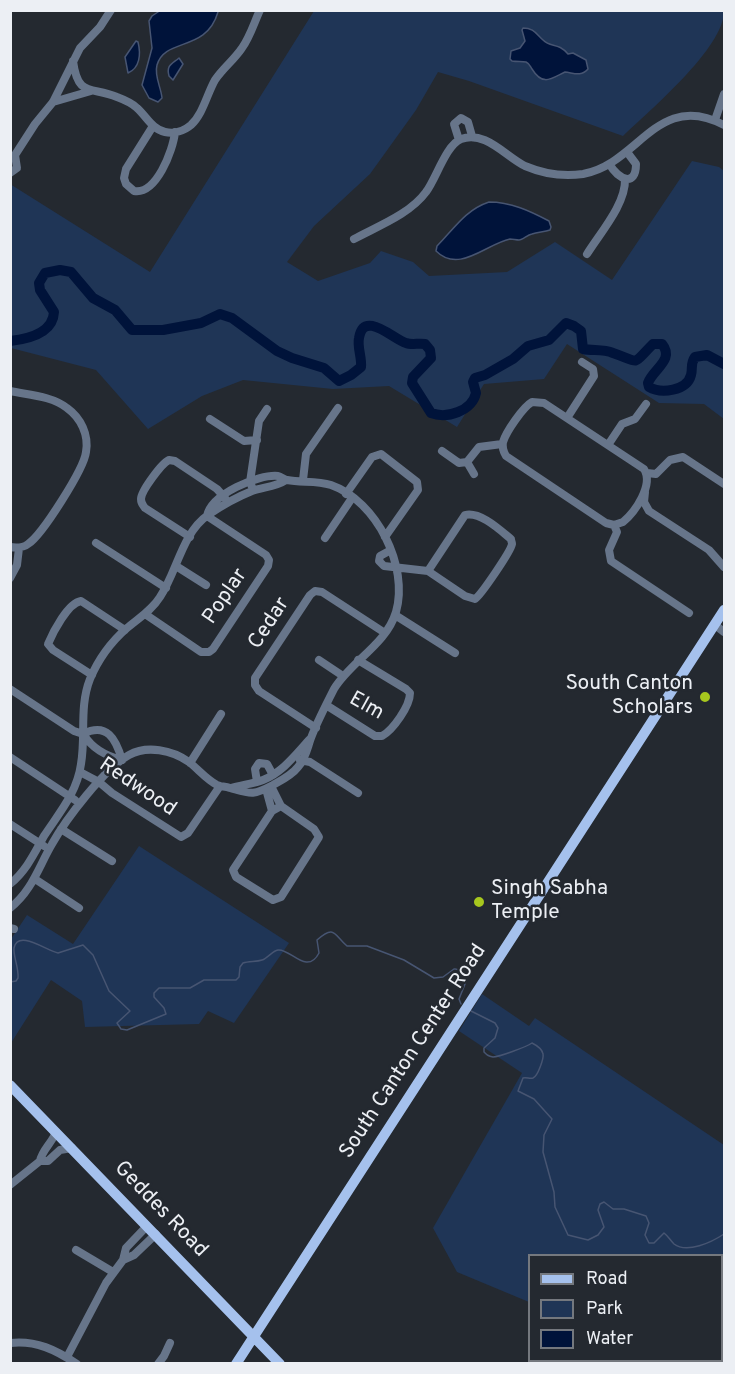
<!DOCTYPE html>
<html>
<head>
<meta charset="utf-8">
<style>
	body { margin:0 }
	#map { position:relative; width:735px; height:1374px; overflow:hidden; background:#242930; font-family:Overpass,sans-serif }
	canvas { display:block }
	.frame { position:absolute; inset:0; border:12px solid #eceff4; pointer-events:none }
	.legend { position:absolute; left:528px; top:1254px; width:195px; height:108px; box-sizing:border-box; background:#242930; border:2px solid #74787e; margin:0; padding:8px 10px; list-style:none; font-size:18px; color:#eceff4 }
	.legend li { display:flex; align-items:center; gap:12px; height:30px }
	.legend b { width:30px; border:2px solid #74787e }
</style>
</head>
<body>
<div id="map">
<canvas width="735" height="1374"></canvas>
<div class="frame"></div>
<ul class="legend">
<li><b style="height:8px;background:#a5c1ed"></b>Road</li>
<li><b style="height:16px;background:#1f3556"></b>Park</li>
<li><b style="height:16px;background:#00133a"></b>Water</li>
</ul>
</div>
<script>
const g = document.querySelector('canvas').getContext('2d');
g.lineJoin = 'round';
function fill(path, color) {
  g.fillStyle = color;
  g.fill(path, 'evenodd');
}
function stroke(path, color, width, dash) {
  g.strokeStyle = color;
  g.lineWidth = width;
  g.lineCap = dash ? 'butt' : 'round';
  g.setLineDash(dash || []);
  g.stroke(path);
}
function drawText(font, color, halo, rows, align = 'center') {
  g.font = font + ' Overpass,sans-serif';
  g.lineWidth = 5;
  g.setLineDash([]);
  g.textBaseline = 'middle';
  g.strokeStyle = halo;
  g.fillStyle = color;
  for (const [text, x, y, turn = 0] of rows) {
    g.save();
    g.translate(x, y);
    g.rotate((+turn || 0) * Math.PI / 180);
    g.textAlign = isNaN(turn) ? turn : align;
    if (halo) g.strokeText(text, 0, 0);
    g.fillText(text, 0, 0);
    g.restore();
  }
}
const green = new Path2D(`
	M314 11H724C724 48 650 110 623 136L469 81 438 72 416 110 370 174 314 226 287 262 318 281 370 263 381 251 413 262 429 276 507 272 555 242 612 280 692 161 719 167 724 171V419L704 404 659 403 567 344 544 379 484 384 457 427 389 386 333 389 243 380 202 396 148 429 96 370 11 348 10 184 150 272Z
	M139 846 289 943 234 1023 208 1011 199 1024 85 1027 82 1001 51 980 11 1043V939L27 915 73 944Z
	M482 994 529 1026 535 1018 724 1145V1257L722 1263V1256H530L529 1302 457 1272 433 1228 522 1073 459 1031Z`);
const water = new Path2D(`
	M161 10H217L218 12C206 53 165 37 157 65 154 76 161 87 162 98L158 102 149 98 142 85 152 48 149 21 152 16Z
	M523 28C534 28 536 34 543 40 551 48 558 42 568 54L573 53 586 60 588 69C581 77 574 73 565 72 552 78 543 87 532 69 530 66 530 64 526 62 522 61 517 62 512 61L510 59 511 51 520 48 525 41 522 30Z
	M136 41 138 42C141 54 140 68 128 73L125 57Z
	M179 58 183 64 173 80 169 76C166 65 172 64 179 58Z
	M489 202C511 202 530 211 549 221L551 227 550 230C544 232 538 232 532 234 527 235 523 240 519 240 516 240 513 239 510 239 486 244 459 274 436 251L437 246C454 229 465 210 489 202Z`);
const stream = new Path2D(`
	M10 982 16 981 18 978C19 968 13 956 14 948 18 929 47 951 58 953L83 945 93 955 109 991 130 1011 117 1023 121 1029 127 1030 166 1014 164 1008 154 997V993L159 988H190L204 980H236L239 977 240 967 243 963C249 961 256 962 262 960 268 958 272 951 278 950 290 948 307 976 319 953L317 940C335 924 334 935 347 946H367L404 960 434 978 443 977 454 969C459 968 465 974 467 979L459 999 461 1004
	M471 1011 495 1023 498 1028 495 1038 484 1048V1052C487 1055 488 1056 493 1057 499 1057 526 1047 532 1043 536 1045 542 1048 543 1054 544 1058 538 1076 533 1078 530 1079 526 1077 523 1078L518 1091 534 1099 552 1119 544 1135 543 1152 554 1192 555 1207 568 1235 588 1240 598 1235 604 1227 598 1210 600 1204 604 1202 613 1209H624L646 1216 649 1223 645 1235 649 1243H654L664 1233C668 1236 670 1240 674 1244 687 1254 712 1242 724 1234`);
const river = new Path2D(`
	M10 341C28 339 53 333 54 312L40 290 39 283 45 273 60 270 71 272 93 298 115 310 132 330H163L201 323 220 314 232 318 277 351 292 358 324 368 339 381 351 375 361 367C362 357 357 347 359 338 364 309 394 340 406 343 411 345 419 343 425 344L430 350 431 358 413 377 412 383 431 413C447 419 472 411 476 393L473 382 475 378 485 375 513 359 528 346 549 340 566 323 574 326 581 331 583 349C593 351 603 349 613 353 642 363 631 366 653 344H662C675 360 653 369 648 383L649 387C661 394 687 391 691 375 693 368 690 364 695 357L707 355 724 364`);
const minor = new Path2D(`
	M73 61C78 98 91 86 117 97 125 100 132 103 137 108 147 117 152 129 165 132 174 134 184 131 191 125 203 114 207 94 215 80 223 68 234 60 242 48 250 37 254 23 260 10
	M53 102 91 91
	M715 120 724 94
	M153 126 126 169 124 178 126 184 134 191C156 195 173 151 175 132
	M459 140 454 124 461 118 468 122 472 136
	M10 158 15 155 35 124 53 102 80 48 100 27 111 10
	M610 165C618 179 636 188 636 164L627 152
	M10 173 17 168 15 155
	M354 239C378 226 410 214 426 192 436 179 446 145 461 139 485 130 505 156 525 166 544 174 563 177 583 174 639 164 657 90 724 125
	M587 254C600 233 626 204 625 179
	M10 391C29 395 52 396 67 408 81 418 89 435 86 452 84 469 42 535 28 544 23 548 17 548 10 547
	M532 402 544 403 644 469C654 485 635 512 623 522L614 525 606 523 506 456C503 451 502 447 503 442 506 432 523 407 532 402Z
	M567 418 594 376 593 369 582 362
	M210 419 244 441 257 440
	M608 445 622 424 635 419 646 404
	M442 451 459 463 467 462
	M467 462 479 447 502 444
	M467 462 474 474
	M647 473 656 474 670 460 683 457 724 484
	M303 480 306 454 338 408
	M252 487 250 482 259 421 267 409
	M645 492 644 502 649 511 709 550 724 567
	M346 494 372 457 381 454 417 482 418 490 385 537
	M614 525 617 532 609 550 611 561 689 613
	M190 537 145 508C143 505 141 504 141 499 141 491 162 463 169 460L175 461 217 489 225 498
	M325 538 352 498
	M96 543 166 588
	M391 550 380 556 379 561 384 566 428 571 465 596 475 599C481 595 511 551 512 544 512 542 511 541 511 539 500 530 480 511 465 515L428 571
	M176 566 206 585
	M10 578 17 565 19 548
	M145 614 201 652H209L213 649 268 566 269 560 266 555 207 516
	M395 615 455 653
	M715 625 724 632
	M319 660 343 676
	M92 675 53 650 48 644C53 632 68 603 81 601L125 630
	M10 689 74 731 83 734
	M326 705 375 736H382C393 730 410 706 410 693L406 689 358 660
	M316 728 259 691 255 685V678L310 595 315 591 322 592 385 633
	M83 734C107 722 116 739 122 760
	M84 735C92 748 106 756 122 760
	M10 757 75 800
	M300 760 310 762 358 793
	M190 763 221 714
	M80 772 99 782 112 793 181 837 188 833 220 786
	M257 782 255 769 259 763 267 764 273 775
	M271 786 281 806
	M231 788C241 785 253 784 263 780 283 772 296 754 310 739
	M266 789 272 811 233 870 236 877 273 900 281 897 319 837 314 829 281 806 272 811
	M10 824 44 846
	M61 829 112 861
	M35 879 79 908
	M10 884C26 871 34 854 44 836 59 813 77 793 81 764 86 735 79 707 90 679 98 660 112 641 127 628 139 618 152 610 160 597 177 572 182 533 208 515 221 506 237 497 252 491 263 487 276 487 286 480
	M10 908C32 891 39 866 52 844 66 819 104 769 129 755 147 745 172 750 189 762 199 770 206 779 217 785 221 787 225 786 230 788 251 794 252 796 273 785 282 780 292 775 298 767 306 758 307 749 311 738 317 722 326 705 334 689 351 661 386 645 396 612 409 567 377 501 331 485 316 480 301 483 287 480 284 479 281 477 278 476 258 474 211 494 207 516
	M10 928 14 929
	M56 1132C52 1143 42 1150 40 1161H48L60 1150 72 1148
	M10 1185 40 1161
	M147 1226 126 1248 123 1260 134 1255 156 1234
	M76 1250 113 1272
	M10 1343C36 1340 56 1350 77 1364
	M67 1357 106 1283 123 1260
	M158 1364 164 1356 170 1343`);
const major = new Path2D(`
	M10 1085 280 1364
	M236 1364 724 610`);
const markers = [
	[705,697,6,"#a7c71e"],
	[479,902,6,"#a7c71e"]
];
const streetNames = [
	["Poplar",226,597,-56],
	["Cedar",270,624,-57],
	["Elm",366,707,29],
	["Redwood",137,788,34],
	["South Canton Center Road",414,1052,-57],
	["Geddes Road",160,1210,46]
];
const poiNames = [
	["South Canton",693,685],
	["Scholars",693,709],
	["Singh Sabha",491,890,"left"],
	["Temple",491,914,"left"]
];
fill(green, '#1f3556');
fill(water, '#00133a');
stroke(water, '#475572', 1.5);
stroke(stream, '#475572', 1.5);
stroke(river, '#00133a', 10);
stroke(minor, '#67758a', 8);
stroke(major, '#a5c1ed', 10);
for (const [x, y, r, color] of markers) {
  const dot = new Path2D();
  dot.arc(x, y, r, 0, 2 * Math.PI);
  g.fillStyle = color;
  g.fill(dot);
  stroke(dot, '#242930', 2);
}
drawText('21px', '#eceff4', '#242930', streetNames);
drawText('21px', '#eceff4', '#242930', poiNames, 'right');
</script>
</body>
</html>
